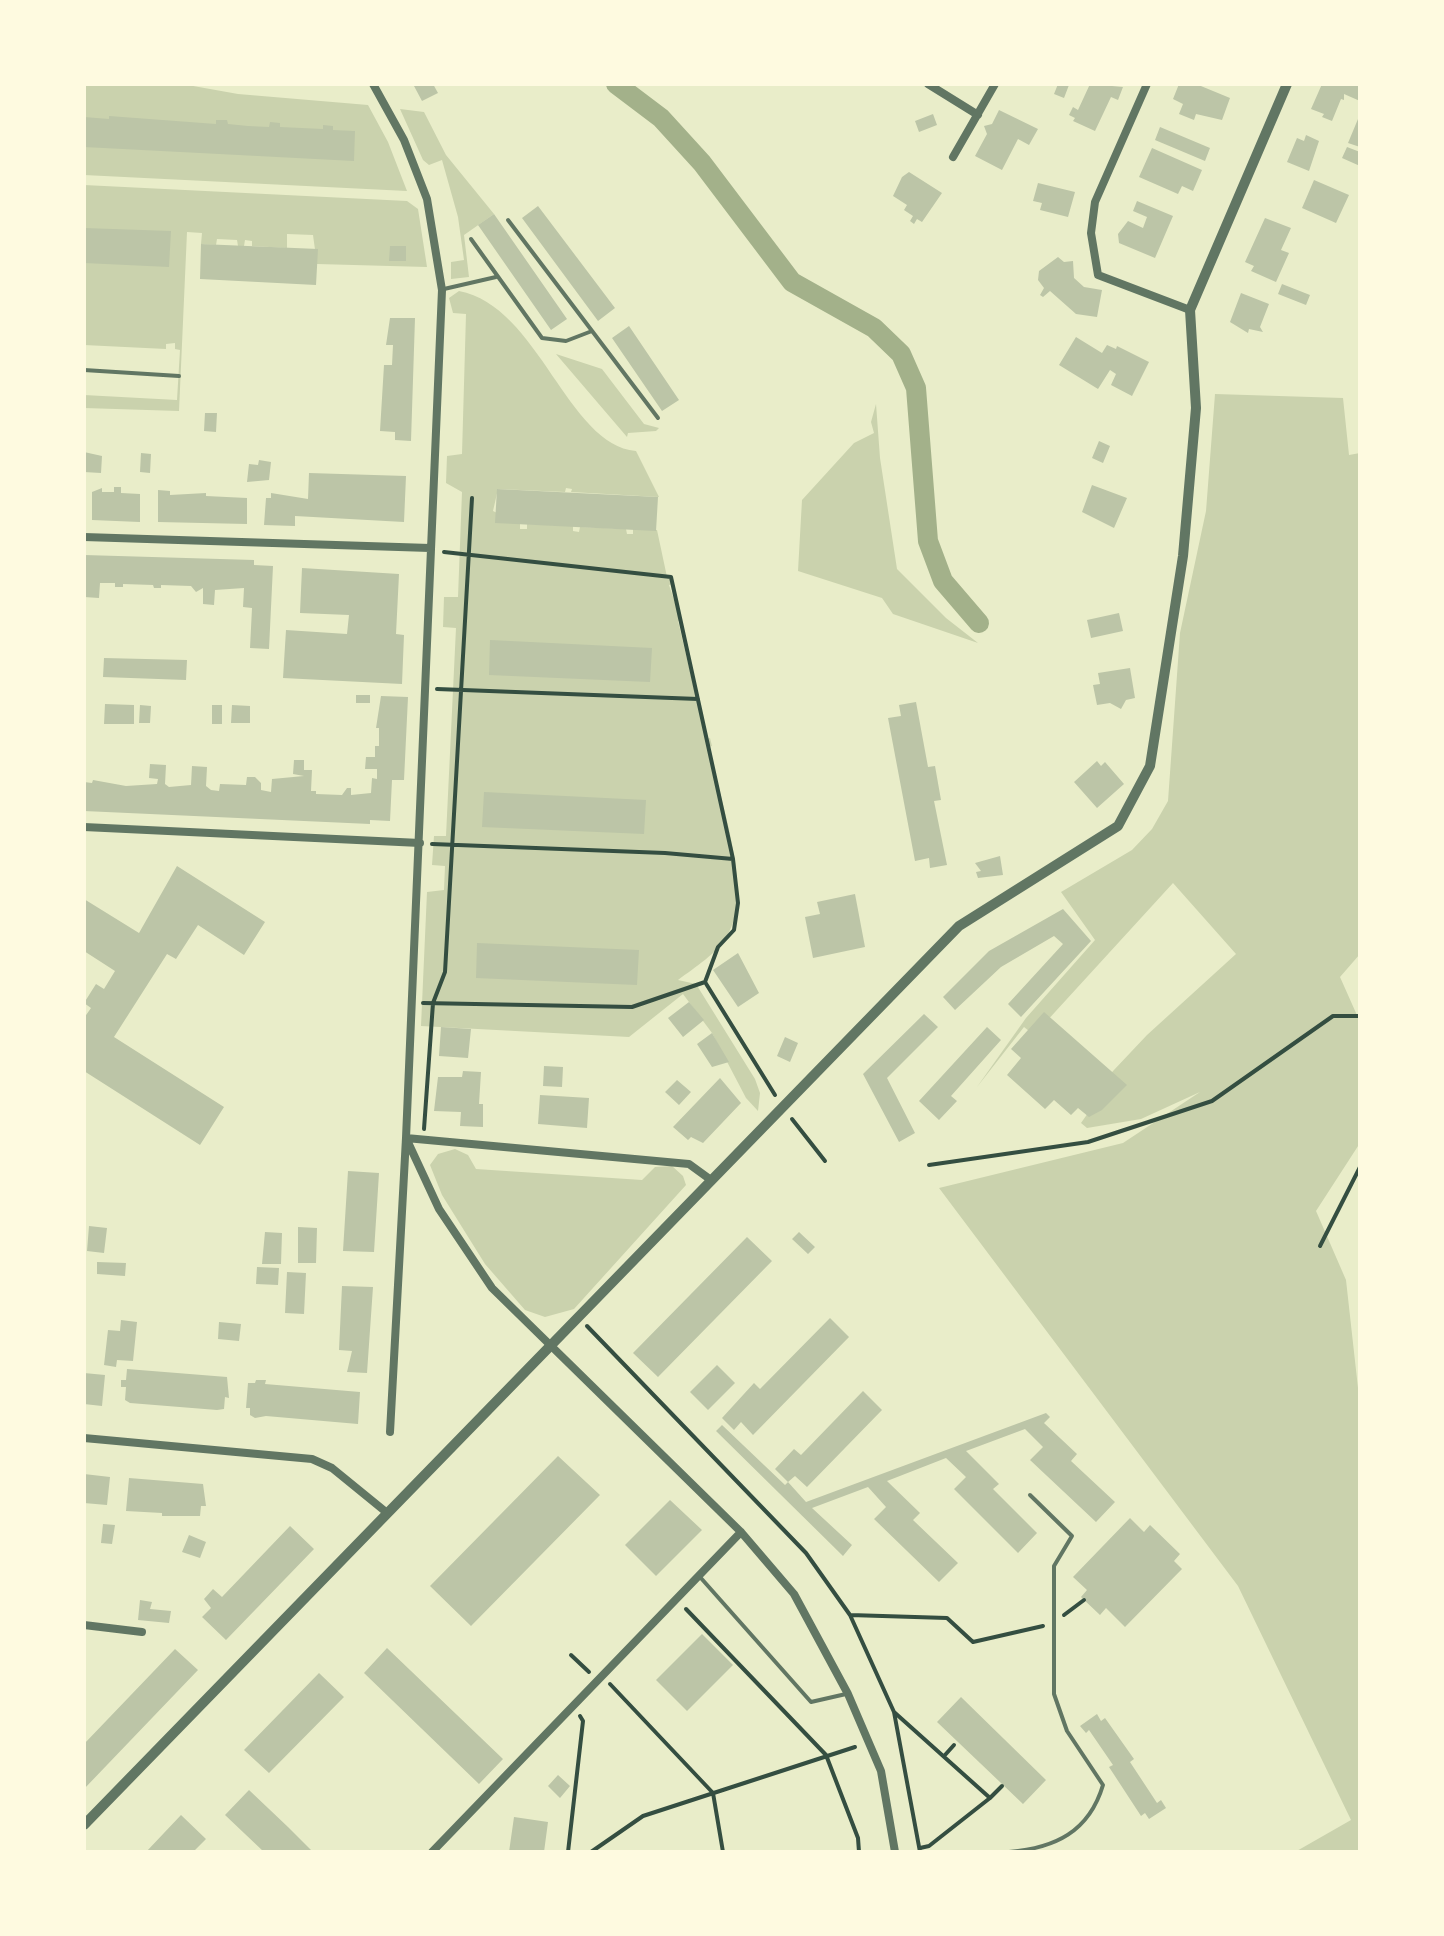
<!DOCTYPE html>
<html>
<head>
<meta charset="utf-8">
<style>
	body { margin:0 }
	#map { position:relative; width:1444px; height:1936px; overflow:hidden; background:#e9edc9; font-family:Quicksand,sans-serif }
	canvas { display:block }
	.frame { position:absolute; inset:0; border:86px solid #fefae0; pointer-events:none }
</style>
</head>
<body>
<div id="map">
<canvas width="1444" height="1936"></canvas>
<div class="frame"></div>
</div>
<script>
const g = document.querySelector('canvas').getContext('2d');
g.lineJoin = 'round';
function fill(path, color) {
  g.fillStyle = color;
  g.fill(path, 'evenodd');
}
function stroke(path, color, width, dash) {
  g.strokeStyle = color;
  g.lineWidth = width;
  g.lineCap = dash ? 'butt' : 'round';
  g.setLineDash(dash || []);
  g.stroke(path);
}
const green = new Path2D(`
	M84 84H182L238 94 368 105 388 142 407 191 84 175Z
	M400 109 424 112 446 155 494 214 464 235 469 277 451 279V262L464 260 458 217 442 160 429 165 423 160Z
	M84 185 407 201 418 209 427 267 317 264 313 235 287 234V248L252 246V241L245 240 244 246H238L237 240 217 239 216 245 201 244 202 233 187 232 179 411 84 408V395L177 400 180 350 175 349V343L166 344V349L84 345Z
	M459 291C539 306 567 445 636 451L659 497 571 492 572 489 566 488 565 492 498 489 493 511 520 524V529H527V524L573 526V531L579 532 580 527 626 529 627 534H633V529L657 530 667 577H671L673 584 669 585 681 620 678 621 706 739 710 738 712 746 708 747C719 797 754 890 728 934 717 954 695 967 678 980L696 984 755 1079 760 1093 758 1111 746 1098 712 1033 683 994 629 1037 421 1026 427 892 444 890 445 866 432 865 434 836H446L456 628 443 627 444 597H458L462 492 446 483 447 456 462 454 466 314 453 313 449 298Z
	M556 354 602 369 644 424 659 428 656 431 628 433 627 437Z
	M1215 394 1343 398 1349 455 1360 453V954L1340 977 1360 1022V1143L1316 1211 1346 1280 1360 1406V1852H1295L1351 1820 1238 1586 939 1188 1123 1143 1200 1092 1141 1119 1087 1128 1081 1123 1088 1113 1080 1106 1147 1035 1236 954 1173 883 1034 1035 1024 1027 977 1087 1026 1018 1095 940 1061 892 1132 850 1152 829 1168 801 1180 633 1206 511Z
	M876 404 880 458 897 569 946 618 978 643 893 614 882 598 798 571 802 500 854 443 874 433 871 422Z
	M455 1149 468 1155 476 1169 642 1180 655 1167 672 1166 683 1176 686 1185 574 1309 545 1317 525 1310 485 1264 442 1195 430 1165 438 1154Z`);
const canal = new Path2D(`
	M616 84 661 118 702 163 792 282 874 328 901 354 916 388 928 541 943 581 979 623`);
const building = new Path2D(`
	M417 84H433L438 93 422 101 414 86Z
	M1058 84 1069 85 1064 98 1054 94Z
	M1090 84 1123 87 1118 100 1111 97 1095 131 1073 121 1075 118 1069 115 1073 107 1078 110Z
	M1179 84H1196L1230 98 1222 120 1196 114 1194 120 1179 114 1183 104 1173 99Z
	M1322 84H1360V101L1344 94V100L1341 99 1332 121 1322 117 1324 114 1311 109Z
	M999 110 1038 129 1029 145 1018 139 1002 170 975 156 987 134 984 126 992 124Z
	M933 114 937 125 919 132 915 121Z
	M109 116 216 124V120H227L228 124 248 126 269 127 270 122 280 123V127L323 129V125L333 126V130L355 131 354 161 84 147V117L109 119Z
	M1358 119 1360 120V147L1348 143Z
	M1160 127 1210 148 1205 161 1155 140Z
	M1306 135 1319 141 1309 171 1287 162 1297 138 1304 141Z
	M1347 147 1360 152V166L1342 158Z
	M1152 148 1202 170 1193 191 1182 186 1178 194 1139 177Z
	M909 172 942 193 922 222 917 219 914 224 910 221 913 216 904 210 907 205 893 196 902 177Z
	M1314 180 1349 195 1336 223 1302 208Z
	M1038 183 1075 192 1068 217 1040 210 1042 203 1033 201Z
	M1137 201 1173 216 1155 258 1119 243 1118 234 1128 221 1143 228 1147 217 1133 211Z
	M538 206 615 308 598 321 522 218Z
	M494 214 567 319 551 330 478 225Z
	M1265 218 1291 228 1281 250 1289 253 1276 282 1251 271 1254 266 1245 262Z
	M84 228 171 231 169 267 84 263Z
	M201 244 318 249 316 285 200 279Z
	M390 246H406V261H389Z
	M1058 257 1064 262 1073 261 1074 278 1084 287 1102 290 1097 317 1076 314 1050 291 1043 297 1040 295 1044 288 1038 280 1039 271Z
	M1282 284 1310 295 1306 305 1278 294Z
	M1241 293 1269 304 1260 327 1263 332 1249 329 1248 333 1230 322Z
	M390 318H415L411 441 395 440V432L380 431 384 365H392L393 345H386Z
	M629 326 679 400 662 411 612 338Z
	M1076 337 1102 353 1107 345 1116 349 1117 346 1149 362 1132 396 1111 385 1116 374 1110 370 1098 389 1059 365Z
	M205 413H217L216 432 204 431Z
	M1099 441 1110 446 1103 463 1092 458Z
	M84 452 102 456 101 473 84 472Z
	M141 453 151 454 150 473 140 472Z
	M259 460 271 462 269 480 247 482 249 464 258 465Z
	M309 473 406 476 404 522 295 516V526L264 525 266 498H271V493L308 499Z
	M1092 485 1127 498 1114 528 1082 512Z
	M114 487H121V493L140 494V522L92 520V492L102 488V492H114Z
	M497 489 658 497 656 531 495 523Z
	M158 490 170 491V495L206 493V496L247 498V524L158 522Z
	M84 555 254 560V565L273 566 269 649 250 648 252 608 243 607 244 588 215 590 214 605 203 604V588L196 592 191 586 161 585V588H154L153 585 123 584V587H115V583H100L99 598 84 597Z
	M302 568 399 574 396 634 404 635 402 684 283 678 286 630 347 634 349 615 300 613Z
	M1119 613 1123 631 1091 638 1087 620Z
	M490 640 652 648 650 682 489 675Z
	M104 658 187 660 186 680 103 677Z
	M1130 668 1135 698 1126 700 1121 709 1110 703 1097 705 1093 685 1100 684 1098 673Z
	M356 695H370V703H356Z
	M381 696 408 697 404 780H392L390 821 370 820V824L84 811V782L92 783 93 780 126 786 157 784 158 779 149 778 150 764 166 765 165 784 169 787 191 785 192 766 207 767 206 786 211 790 219 791 220 784 246 785 247 777H255L261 783V790L271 792 272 779 304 776 293 774 294 760H304V770H312L311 791H316V794L342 795 347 788H351V795L371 793 372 778 377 779V769H365L366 757H375V746H379V728H376Z
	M916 702 928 767 935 766 941 800 934 801 947 865 930 868 929 858 915 861 888 718 901 716 899 705Z
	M105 704 134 705V724H104Z
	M140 705 151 706 150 723H139Z
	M212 705H222V724H212Z
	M232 705 250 706V723H231Z
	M1097 761 1101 766 1105 762 1124 784 1097 808 1074 782Z
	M484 792 646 800 644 834 482 827Z
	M1000 856 1003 875 978 878 976 872 981 871 975 863Z
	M177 866 265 922 244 955 198 925 176 959 167 954 114 1037 224 1107 200 1145 84 1071V1018L91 1008 84 1003 96 984 104 989 115 971 84 951V899L139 933Z
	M855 894 865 947 813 958 805 917 820 914 817 902Z
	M1063 909 1091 941 1021 1017 1008 1004 1063 944 1054 936 1001 967 955 1010 943 997 989 951Z
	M477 943 639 950 637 985 476 978Z
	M738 953 759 993 738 1007 713 970Z
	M689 1002 704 1020 683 1037 668 1018Z
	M1044 1012 1127 1085 1102 1110 1089 1117 1078 1108 1071 1115 1054 1100 1045 1109 1007 1075 1021 1058 1011 1049Z
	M924 1014 938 1027 887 1078 915 1133 899 1142 863 1074Z
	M441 1027 471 1029 468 1058 439 1056Z
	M987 1027 1001 1040 951 1096 957 1101 939 1120 919 1101Z
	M712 1033 729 1062 712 1067 697 1044Z
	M785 1037 798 1043 790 1062 777 1056Z
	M544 1066 563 1067 562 1087 543 1086Z
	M463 1071 481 1072 479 1104H483V1127L460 1126 461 1112 434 1111 438 1077H462Z
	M720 1078 741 1103 703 1143 691 1137 688 1140 673 1127Z
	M677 1080 691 1092 679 1105 665 1092Z
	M540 1095 589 1098 587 1128 538 1124Z
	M348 1171 379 1173 374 1252 343 1251Z
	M89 1226 107 1228 104 1253 87 1251Z
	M298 1227 317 1228 316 1263H298Z
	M265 1232 282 1233 281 1264H262Z
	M799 1232 815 1247 808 1254 792 1239Z
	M747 1237 772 1261 658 1377 633 1353Z
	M97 1262 126 1263 125 1276 97 1274Z
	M257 1267 279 1268 278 1285 256 1284Z
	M287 1272 306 1273 304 1314 285 1313Z
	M342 1286 373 1287 367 1373 347 1372 352 1351 339 1350Z
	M830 1318 849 1337 753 1435 741 1422 734 1430 722 1418 754 1383 760 1389Z
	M121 1320 137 1322 133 1361 117 1360 116 1367 104 1365 108 1330 120 1331Z
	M219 1322 241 1324 239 1341 218 1339Z
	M717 1365 735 1383 708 1410 690 1392Z
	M127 1369 227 1377 229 1398 225 1397 224 1409 217 1410 130 1403 125 1400 126 1387H121V1380H126Z
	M84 1373 105 1375 102 1406 84 1404Z
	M256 1380H266L265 1384 360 1392 358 1424 266 1416 255 1418 250 1415V1408H246L248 1383H255Z
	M863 1391 882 1410 807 1487 795 1476 788 1482 806 1502 1046 1413 1050 1417 1044 1423 1077 1454 1071 1461 1115 1502 1096 1522 1030 1460 1043 1447 1025 1429 966 1451 999 1484 993 1489 1037 1533 1018 1553 954 1489 966 1477 946 1458 887 1481 920 1513 913 1520 958 1563 939 1582 874 1519 886 1507 868 1487 812 1508 852 1545 843 1556 716 1431 722 1425 785 1485 788 1482 775 1469 794 1449 801 1455Z
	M558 1456 600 1495 471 1626 430 1586Z
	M84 1474 110 1477 107 1505 84 1503Z
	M129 1478 203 1484 206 1506H201L200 1516H162V1513L126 1511Z
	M670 1500 702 1530 656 1576 625 1545Z
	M1130 1518 1144 1532 1150 1525 1180 1554 1174 1561 1182 1569 1125 1627 1106 1608 1100 1615 1081 1597 1087 1590 1073 1577Z
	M103 1524 115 1525 112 1544 101 1543Z
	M290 1526 314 1549 226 1640 202 1617 211 1608 204 1599 213 1589 222 1597Z
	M189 1535 206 1542 200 1558 182 1552Z
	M140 1600 152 1602 150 1609 171 1611 169 1623 138 1620Z
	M702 1634 733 1665 687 1711 656 1680Z
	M387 1648 503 1759 479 1784 364 1673Z
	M175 1649 198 1670 84 1789V1744Z
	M319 1673 344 1697 269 1773 244 1750Z
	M961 1697 1046 1780 1023 1804 937 1722Z
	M1097 1714 1101 1721 1105 1718 1134 1759 1130 1762 1157 1803 1161 1800 1166 1808 1149 1819 1145 1813 1141 1816 1109 1767 1113 1765 1089 1730 1086 1733 1080 1726Z
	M558 1775 570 1786 560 1798 548 1786Z
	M249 1790 288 1827 313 1852H264L225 1815Z
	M181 1815 206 1839 193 1852H146Z
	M514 1817 548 1822 544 1852H509Z`);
const path = new Path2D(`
	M444 552 671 577 733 859
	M437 689 698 699
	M432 844 665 853 733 859 738 903 734 930 718 947 705 982 775 1095
	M423 1003 632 1007 705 982
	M792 1119 825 1161
	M424 1129 433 1003 445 972 472 498
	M929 1165 1088 1142 1212 1101 1333 1016H1360
	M1320 1246 1360 1167
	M587 1326 806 1553 850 1615 947 1618 973 1642 1043 1626
	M686 1609 826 1755 858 1838 859 1852
	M850 1615 894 1712 920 1852
	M1064 1615 1084 1600
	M571 1655 589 1672
	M610 1684 713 1793 723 1852
	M894 1712 990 1798 929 1846 920 1848
	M945 1755 954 1745
	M990 1798 1002 1786
	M568 1852 583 1721 580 1716
	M591 1852 643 1816 855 1747`);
const service = new Path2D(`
	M508 220 658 418
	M471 239 542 338 566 341 592 331
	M444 289 496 277
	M84 370 179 376
	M700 1577 811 1702 846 1694
	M1009 1852C1055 1848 1089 1832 1103 1785L1067 1731 1054 1694V1566L1072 1536 1030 1495`);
const minor = new Path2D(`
	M373 84 404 140 427 199 442 290 406 1138 439 1209 492 1288 741 1532 794 1594 848 1694 881 1771 895 1852
	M928 84 978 115
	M1147 84 1095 202 1091 233 1098 275 1190 310
	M953 157 995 84
	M84 537 430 548
	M84 827 420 843
	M390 1432 406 1138 689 1164 711 1180
	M84 1438 312 1459 332 1468 386 1512
	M84 1625 142 1632
	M432 1852 741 1532`);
const tertiary = new Path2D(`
	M84 1825 959 926 1118 826 1150 766 1183 556 1196 408 1190 310 1287 84`);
fill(green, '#cad2ad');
stroke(canal, '#a3b18a', 20);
fill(building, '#bcc5a7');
stroke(path, '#344e41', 4);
stroke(service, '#617663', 4);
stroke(minor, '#617663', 8);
stroke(tertiary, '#617663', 10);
</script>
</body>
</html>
